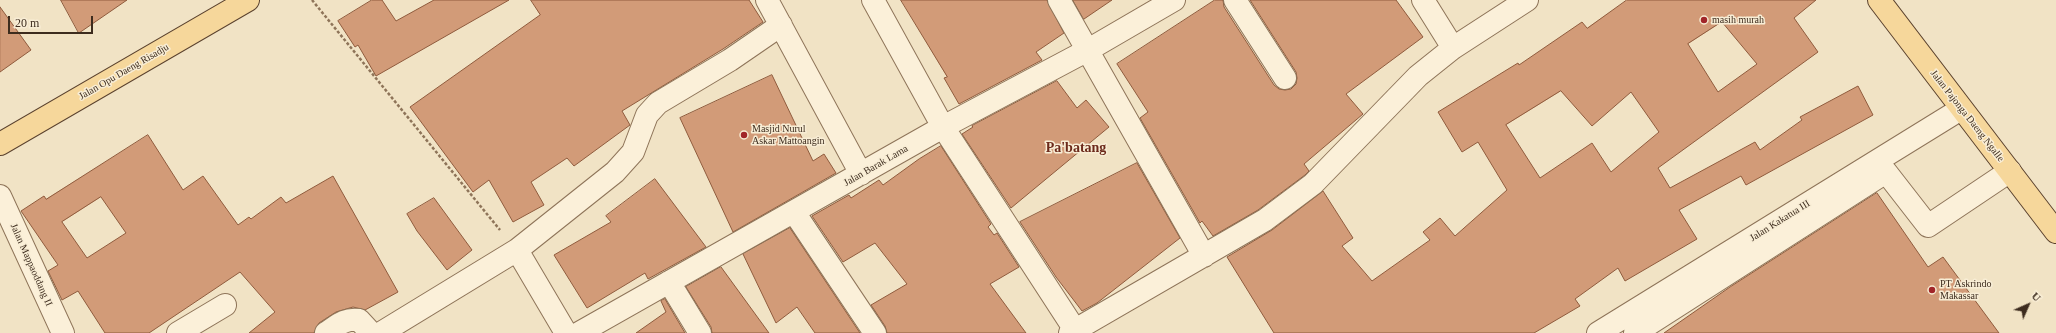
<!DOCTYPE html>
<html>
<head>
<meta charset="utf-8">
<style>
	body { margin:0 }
	#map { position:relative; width:2056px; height:333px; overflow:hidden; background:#f1e3c5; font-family:Georgia,serif }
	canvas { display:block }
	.north { position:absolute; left:2008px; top:285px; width:40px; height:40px; -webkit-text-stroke:3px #f8edd5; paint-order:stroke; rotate:45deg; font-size:11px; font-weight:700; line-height:16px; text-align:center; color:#3d2c1e }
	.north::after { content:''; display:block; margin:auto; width:14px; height:18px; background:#3d2c1e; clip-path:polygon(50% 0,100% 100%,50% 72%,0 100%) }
	.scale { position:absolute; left:8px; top:16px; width:85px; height:18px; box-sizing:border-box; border:2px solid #3d2c1e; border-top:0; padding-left:5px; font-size:12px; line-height:14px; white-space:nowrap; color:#3d2c1e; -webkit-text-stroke:3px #f8edd5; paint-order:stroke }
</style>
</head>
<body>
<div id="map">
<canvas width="2056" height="333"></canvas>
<div class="north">U</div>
<div class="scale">20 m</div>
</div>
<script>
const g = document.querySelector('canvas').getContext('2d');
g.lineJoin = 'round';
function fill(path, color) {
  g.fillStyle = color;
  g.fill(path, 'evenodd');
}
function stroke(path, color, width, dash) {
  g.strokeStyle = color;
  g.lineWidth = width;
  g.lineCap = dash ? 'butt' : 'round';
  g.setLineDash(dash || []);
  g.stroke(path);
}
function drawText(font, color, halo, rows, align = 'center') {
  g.font = font + ' Georgia,serif';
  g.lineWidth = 3;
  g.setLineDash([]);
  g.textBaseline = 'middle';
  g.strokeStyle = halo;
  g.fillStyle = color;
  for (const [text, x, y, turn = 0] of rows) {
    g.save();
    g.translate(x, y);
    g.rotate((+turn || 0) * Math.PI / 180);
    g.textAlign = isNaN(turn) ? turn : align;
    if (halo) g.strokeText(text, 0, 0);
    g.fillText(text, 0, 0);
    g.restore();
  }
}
const building = new Path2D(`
	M61 0H127L79 33Z
	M372 0H382L396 21 434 0H509L376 76 358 45 355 47 338 21Z
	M531 0H749L763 22 723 49 622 111 630 125 574 166 567 158 531 182 544 205 513 222 489 180 473 192 410 107 540 15Z
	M901 0H1047L1064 33 1036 52 1042 60 959 104 944 78 947 77Z
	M1073 0H1112L1084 19Z
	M1215 0H1223L1224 7 1274 85 1279 89 1285 90 1291 89 1296 84 1297 78 1296 72 1250 0H1396L1423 37 1346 94 1363 114 1304 164 1309 171 1305 175 1258 210 1213 236 1202 221 1200 223 1140 118 1148 112 1117 64Z
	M1627 0H1816L1794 18 1818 52 1658 168 1670 188 1755 142 1760 150 1802 120 1800 117 1858 86 1873 115 1746 185 1741 176 1679 210 1697 239 1625 281 1618 268 1575 299 1580 306 1534 333H1274L1227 257 1272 230 1323 191 1353 238 1342 246 1372 281 1430 240 1423 232 1440 218 1455 236 1507 190 1478 142 1462 152 1438 112 1518 63 1519 65 1582 22 1587 28ZM1722 22 1757 64 1718 92 1688 44ZM1561 91 1592 126 1631 92 1659 132 1611 172 1592 143 1540 178 1506 125Z
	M0 7 31 50 0 72Z
	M772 75 813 161 824 154 836 173 733 232 680 118Z
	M1057 81 1077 108 1086 100 1109 127 1011 208 962 134 973 127 972 126Z
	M148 135 183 190 203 176 238 225 249 217 251 219 281 197 286 203 333 176 398 292 365 310 353 307 336 312 319 323 314 333H249L275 312 240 272 149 333H105L78 291 62 300 48 271 58 265 21 211 44 196 46 199ZM101 197 126 233 87 258 62 222Z
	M941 146 991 224 988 227 994 235 997 233 1019 267 990 284 1026 333H887L885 326 871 305 907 284 875 243 843 262 812 216 849 195 851 198 879 180 883 185 919 159Z
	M1137 163 1180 238 1097 303 1082 311 1056 277 1020 222Z
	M655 179 706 247 648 279 645 273 587 308 554 255 611 222 606 216Z
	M1877 193 1928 267 1943 257 1999 333H1664L1730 287Z
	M434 198 472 250 447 270 417 231 407 214Z
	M790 228 860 333H815L797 307 776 323 743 254Z
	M721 267 769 333H712L711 327 686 287Z
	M665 299 685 333H636L666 312 661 301Z`);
const path = new Path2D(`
	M312 0 500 230`);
const minor = new Path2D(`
	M767 0 861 174
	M873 0 943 127 1075 330
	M1059 0 1204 256
	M1235 0 1285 78
	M1423 0 1453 48
	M1886 172 1928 226 2010 171
	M0 196 63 333
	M794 212 875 333
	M517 250 566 333
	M669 282 700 333
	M178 333 225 305
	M326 333C338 325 345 318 359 320L371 333
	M381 333 517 250 615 172 633 152 647 115 658 103 730 60 781 25
	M579 333 943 127 1088 50 1174 0
	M1070 333 1265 220 1313 184 1418 76 1453 48 1527 0
	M1598 333 1961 109
	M1635 333 1883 174`);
const major = new Path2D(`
	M1879 0 2056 232
	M0 144 248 0`);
const markers = [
	[1704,20,4,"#a12529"],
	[744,135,4,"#a12529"],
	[1932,290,4,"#a12529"]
];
const poiNames = [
	["masih murah",1712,20],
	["Masjid Nurul",752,129],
	["Askar Mattoangin",752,141],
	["PT Askrindo",1940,284],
	["Makassar",1940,296]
];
const streetNames = [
	["Jalan Opu Daeng Risadju",124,72,-30],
	["Jalan Pajonga Daeng Ngalle",1967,116,52],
	["Jalan Barak Lama",876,166,-30],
	["Jalan Kakatua III",1780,221,-32],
	["Jalan Mappaoddang II",31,265,66]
];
const districtNames = [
	["Pa'batang",1076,148]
];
fill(building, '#d29b78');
stroke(building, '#8f5b3d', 1);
stroke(minor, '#8e7459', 24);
stroke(major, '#5b422e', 24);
stroke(path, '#8e7459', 2.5, [3, 2]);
stroke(minor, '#fbf0d9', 22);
stroke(major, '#f6d79b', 22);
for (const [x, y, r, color] of markers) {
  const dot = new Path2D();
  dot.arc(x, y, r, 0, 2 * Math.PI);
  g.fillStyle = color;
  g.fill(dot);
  stroke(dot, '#f8edd5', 1.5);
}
drawText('10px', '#3d2c1e', '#f8edd5', poiNames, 'left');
drawText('10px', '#3d2c1e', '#f8edd5', streetNames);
drawText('bold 14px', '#6c2a1b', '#f8edd5', districtNames);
</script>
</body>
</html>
